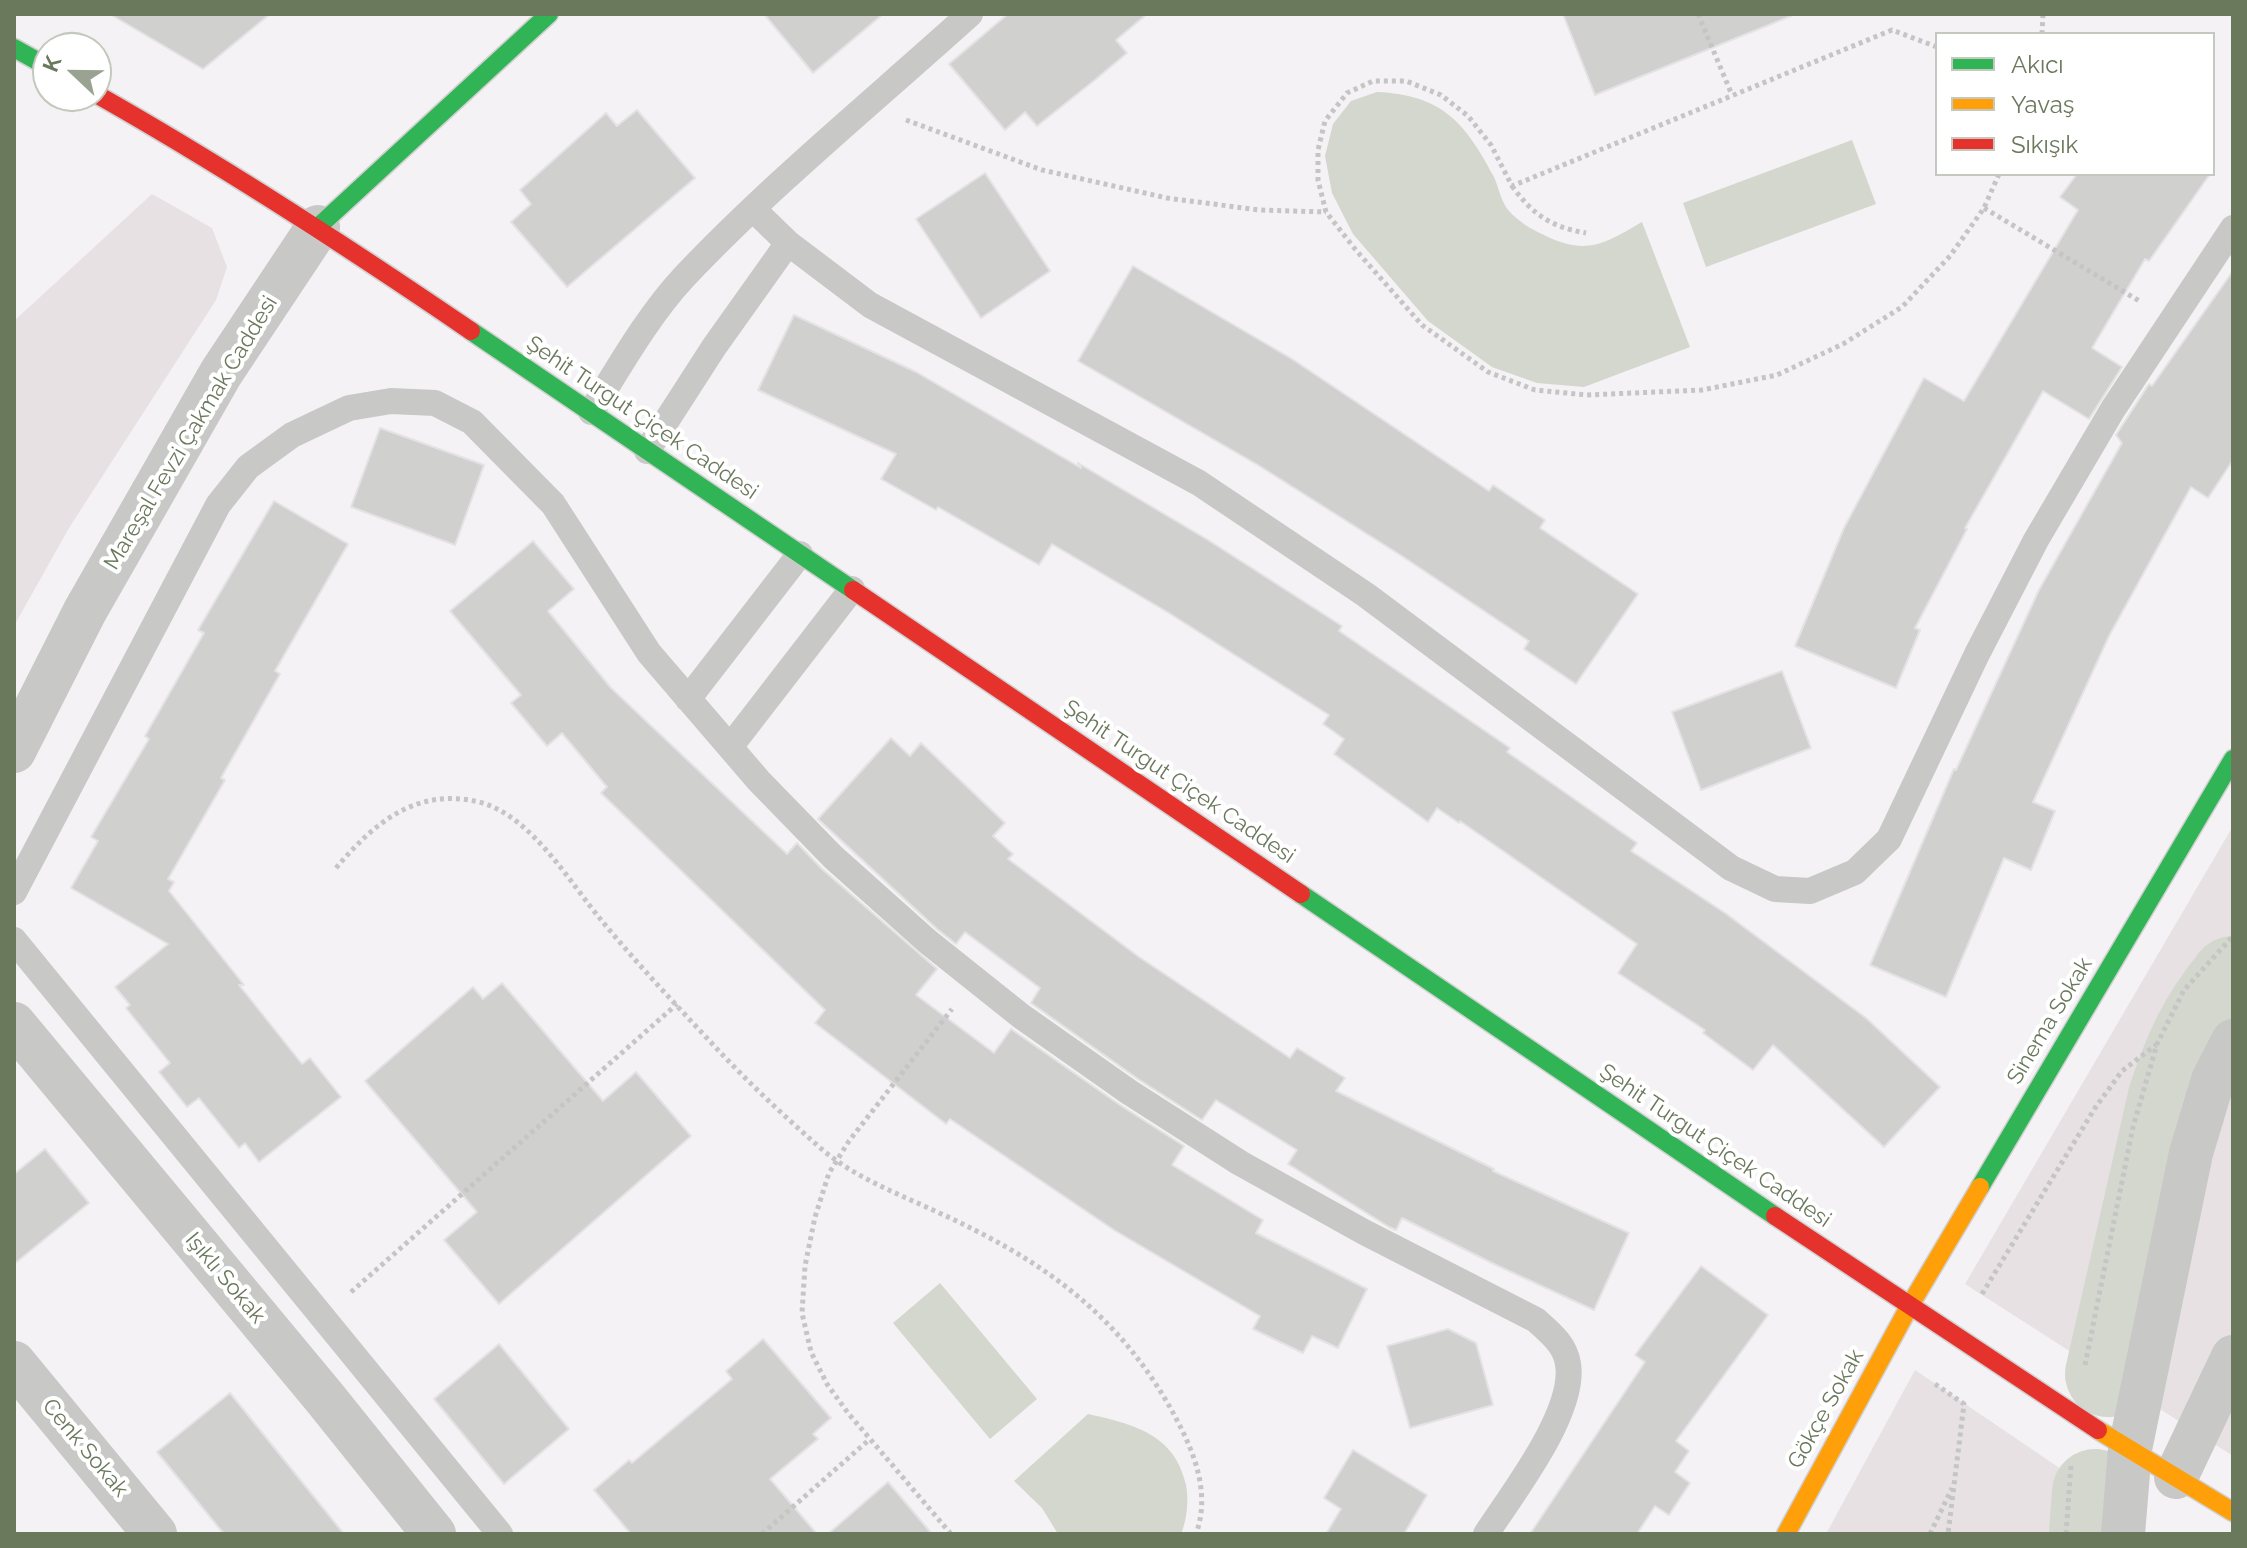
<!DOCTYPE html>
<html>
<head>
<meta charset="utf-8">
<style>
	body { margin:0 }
	#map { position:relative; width:2247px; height:1548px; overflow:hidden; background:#f4f2f4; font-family:Raleway,sans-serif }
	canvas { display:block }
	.frame { position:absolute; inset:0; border:16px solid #6a785c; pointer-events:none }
	.legend { position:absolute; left:1935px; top:32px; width:280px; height:144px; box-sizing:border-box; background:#fff; border:2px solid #c3c9be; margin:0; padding:10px 14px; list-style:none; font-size:24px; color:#6a785c }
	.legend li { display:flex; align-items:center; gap:16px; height:40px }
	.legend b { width:40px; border:2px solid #c3c9be }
	.north { position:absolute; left:32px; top:32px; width:80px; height:80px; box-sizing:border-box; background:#fff; border:2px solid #c3c9be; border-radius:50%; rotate:292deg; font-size:22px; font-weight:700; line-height:32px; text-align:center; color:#6a785c }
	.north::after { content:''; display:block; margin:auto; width:28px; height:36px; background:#9aa391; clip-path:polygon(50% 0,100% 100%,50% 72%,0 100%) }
</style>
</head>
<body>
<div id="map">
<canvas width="2247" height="1548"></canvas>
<div class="frame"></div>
<ul class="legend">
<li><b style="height:10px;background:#30b455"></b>Akıcı</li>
<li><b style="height:10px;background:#ff9f0a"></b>Yavaş</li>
<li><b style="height:10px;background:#e5322d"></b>Sıkışık</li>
</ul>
<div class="north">K</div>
</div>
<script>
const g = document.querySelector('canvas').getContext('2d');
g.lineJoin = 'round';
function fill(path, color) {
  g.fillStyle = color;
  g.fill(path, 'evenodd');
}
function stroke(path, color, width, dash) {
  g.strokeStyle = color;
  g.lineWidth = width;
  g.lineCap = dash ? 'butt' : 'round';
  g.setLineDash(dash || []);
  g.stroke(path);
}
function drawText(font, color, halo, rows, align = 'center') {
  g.font = font + ' Raleway,sans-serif';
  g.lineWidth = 8;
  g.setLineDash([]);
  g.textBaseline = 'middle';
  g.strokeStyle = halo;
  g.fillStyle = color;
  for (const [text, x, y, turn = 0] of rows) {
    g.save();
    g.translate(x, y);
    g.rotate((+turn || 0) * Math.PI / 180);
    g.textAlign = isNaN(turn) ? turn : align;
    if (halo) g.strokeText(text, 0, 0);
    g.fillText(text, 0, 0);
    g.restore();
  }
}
const green = new Path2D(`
	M152 194 212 228 227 267 216 300 69 528 14 626V321Z
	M2233 826V1456L1965 1284Z
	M1915 1370 2095 1492 2092 1534H1826Z`);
const water = new Path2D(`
	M1377 92C1442 95 1465 122 1494 177 1499 188 1501 202 1509 211 1519 222 1531 229 1544 235 1586 256 1604 244 1642 222L1690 347 1584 387 1537 383 1492 367 1428 321 1353 234 1332 193 1325 156 1333 124 1351 101Z
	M1852 140 1876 204 1706 267 1683 203Z
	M940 1283 1037 1399 990 1439 893 1323Z
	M1088 1414C1133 1424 1175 1434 1186 1485 1189 1501 1187 1519 1181 1534H1058L1042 1508 1014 1481Z`);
const river = new Path2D(`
	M2108 1374 2171 1097C2188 1048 2200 1020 2233 979
	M2092 1534 2095 1492`);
const building = new Path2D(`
	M110 14H270L203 69Z
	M764 14H883L813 73Z
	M1008 14H1147L1116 40 1127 53 1096 79 1037 126 1025 112 1005 130 949 64Z
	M1563 14H1791V16L1595 95Z
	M637 110 695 178 567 287 511 222 531 204 520 190 606 113 617 126Z
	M985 173 1050 271 981 318 916 219Z
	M2077 174H2210L2149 261 2145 259 2092 348 2122 367 2089 419 2043 391 1965 528 1967 529 1915 628 1920 630 1896 688 1795 646 1844 528 1924 378 1964 401 2078 210 2060 197Z
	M1133 266 1292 359 1489 491 1493 485 1545 520 1540 528 1638 594 1576 684 1524 649 1529 641 1402 556 1258 465 1078 361Z
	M2233 271V460L2208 498 2191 487 2109 636 2033 802 2055 811 2031 870 2004 858 1946 997 1870 965 1954 769 1956 770 2039 590 2122 443 2116 435 2149 384 2152 386Z
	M794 315 916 372 1081 468 1078 463 1208 540 1342 626 1339 631 1510 748 1507 752 1637 843 1631 851 1725 913 1866 1018 1940 1087 1884 1147 1773 1045 1753 1070 1703 1033 1705 1030 1618 973 1637 944 1460 821 1459 823 1437 808 1428 822 1334 754 1344 739 1323 724 1329 715 1169 613 1052 544 1039 565 938 507 936 510 881 479 896 454 758 390Z
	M380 428 484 465 455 545 351 507Z
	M274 501 348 544 275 671 280 674 221 778 225 780 168 879 174 882 169 891 244 985H239L302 1064 310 1058 341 1097 259 1162 245 1143 239 1148 199 1098 187 1107 159 1072 170 1063 126 1008 130 1005 115 987 168 944 71 888 98 841 91 837 149 739 145 736 204 633 198 630Z
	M533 541 574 589 548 611 611 688 787 854 797 843 822 869 937 969 916 995 994 1053 1011 1029 1120 1105 1184 1146 1172 1165 1263 1220 1256 1233 1367 1289 1338 1348 1312 1336 1303 1353 1253 1329 1260 1316 1114 1230 950 1119 946 1124 815 1023 825 1010 601 793 607 787 562 733 547 746 511 703 521 695 450 611Z
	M1782 671 1811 748 1701 790 1672 712Z
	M891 738 910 756 921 743 1005 823 993 836 1013 854 1008 859 1139 957 1290 1058 1297 1048 1345 1078 1336 1091 1494 1169 1493 1171 1629 1233 1594 1310 1494 1264 1402 1218 1396 1230 1389 1227 1288 1164 1297 1150 1216 1100 1202 1120 1138 1079 1031 1003 1040 988 965 932 956 944 937 929 818 819Z
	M502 983 603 1101 636 1072 691 1136 499 1304 444 1240 477 1212 365 1081 473 987 483 999Z
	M45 1149 89 1203 14 1264V1174Z
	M1701 1266 1768 1315 1676 1441 1689 1451 1675 1472 1690 1483 1669 1515 1655 1506 1637 1534H1530L1645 1362 1635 1355Z
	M1448 1329 1476 1343 1493 1405 1410 1428 1387 1346Z
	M763 1339 831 1418 813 1434 818 1439 770 1479 817 1534H631L594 1490 629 1460 632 1463 732 1379 726 1371Z
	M499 1344 569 1429 504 1484 434 1399Z
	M230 1393 344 1534H224L157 1452Z
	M1353 1450 1427 1495 1404 1534H1326L1341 1509 1324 1498Z
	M888 1482 932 1534H828Z`);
const path = new Path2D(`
	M1698 14 1732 95
	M2042 34 2043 14
	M1937 47 1892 30 1512 186 1491 145 1468 116 1441 95 1406 81H1373L1347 93 1325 121 1318 150V180L1326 212 1355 249 1422 325 1488 372 1535 390 1587 395 1702 390 1777 375 1843 344 1902 307 1950 256 1984 208 1999 174
	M906 120 1042 170 1167 198 1259 210 1326 212
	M1512 186C1533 215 1551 227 1586 233
	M1984 208 2141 302
	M336 868C374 823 416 787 479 802 531 815 570 883 602 921 639 966 679 1008 718 1050 749 1083 783 1115 817 1145 851 1176 894 1192 935 1211 1043 1260 1122 1315 1178 1422 1196 1457 1210 1495 1196 1534
	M351 1292 677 1004
	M1982 1294 2095 1108 2122 1071 2156 1045
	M2085 1365 2133 1127 2157 1044 2184 990 2233 936
	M1935 1384 1964 1404 1948 1534
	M762 1534 870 1439
	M951 1534 848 1413 827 1384 811 1352 802 1313 805 1266 815 1217 829 1173 849 1141 952 1009
	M1930 1534 1952 1488
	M2066 1534 2071 1466`);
const lane = new Path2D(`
	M753 209 788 243 870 305 1199 483 1366 595 1731 868 1775 889 1810 891 1855 872 1889 839 1977 654 2036 540 2113 409 2233 228
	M591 412C620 366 647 317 684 277 772 184 875 100 970 14
	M647 451 714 347 788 243
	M688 699 800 554
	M730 747 852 589
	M14 892 218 505 248 467 292 435 349 408 391 401 435 403 472 422 553 504 649 653 759 781 833 857 927 941 1021 1016 1129 1092 1240 1163 1364 1232 1536 1320C1550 1333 1565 1344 1568 1364 1576 1412 1512 1494 1486 1534
	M14 940 500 1534`);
const street = new Path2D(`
	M14 751 85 611 221 373 318 227
	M14 1024 324 1397 434 1534
	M14 1363 155 1534
	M2176 1477 2233 1357
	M2123 1534 2130 1449 2191 1153 2213 1080 2233 1041`);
const fast = new Path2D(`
	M14 48 48 67
	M318 227 549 14
	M471 331 853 590
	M1301 894 1775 1216
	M1980 1187 2233 759`);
const slow = new Path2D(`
	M2098 1430 2233 1512
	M1786 1534 1909 1307 1980 1187`);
const jam = new Path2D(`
	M96 94C225 167 348 247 471 331
	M853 590 1301 894
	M1775 1216 2098 1430`);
const streetNames = [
	["Şehit Turgut Çiçek Caddesi",642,418,34],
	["Mareşal Fevzi Çakmak Caddesi",191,433,-59],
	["Şehit Turgut Çiçek Caddesi",1179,782,34],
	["Sinema Sokak",2050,1021,-59],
	["Şehit Turgut Çiçek Caddesi",1715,1146,34],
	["Işıklı Sokak",225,1278,50],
	["Gökçe Sokak",1826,1409,-61],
	["Cenk Sokak",85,1448,50]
];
fill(green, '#e7e1e4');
fill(water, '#d4d7ce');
stroke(river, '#d4d7ce', 86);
fill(building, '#d0d0cf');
stroke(building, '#e4e2e4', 2);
stroke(fast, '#d0d0d0', 21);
stroke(slow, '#d0d0d0', 21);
stroke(jam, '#d0d0d0', 21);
stroke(path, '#c4c5c4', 5, [4, 4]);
stroke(lane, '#c8c8c6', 26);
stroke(street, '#c8c8c6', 44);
stroke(fast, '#30b455', 18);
stroke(slow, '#ff9f0a', 18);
stroke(jam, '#e5322d', 18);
drawText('22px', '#6a785c', '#fff', streetNames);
</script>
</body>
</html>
